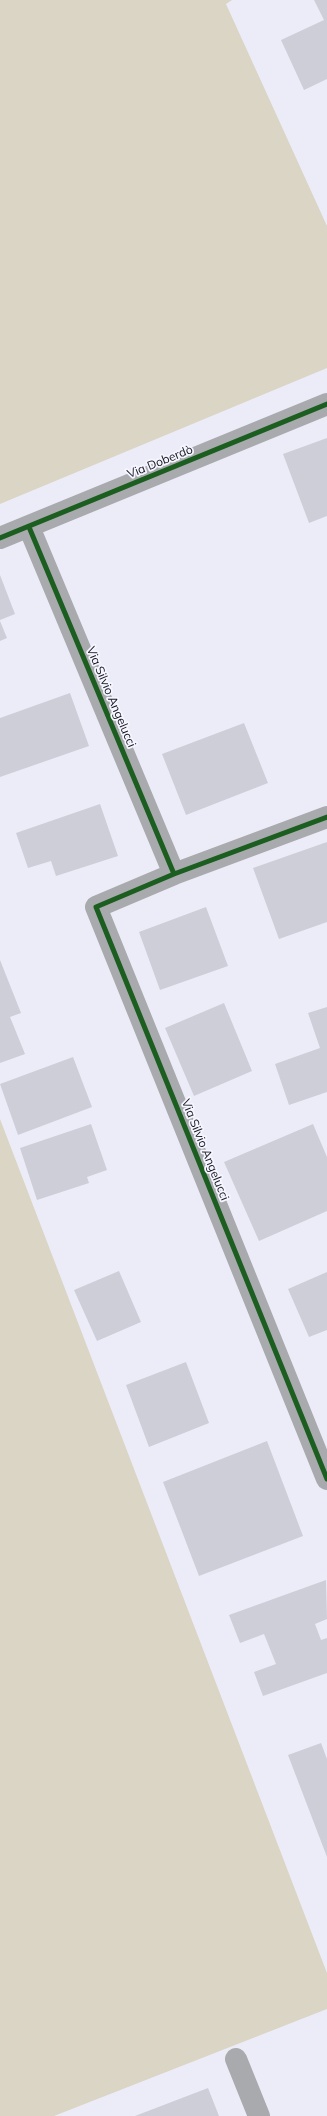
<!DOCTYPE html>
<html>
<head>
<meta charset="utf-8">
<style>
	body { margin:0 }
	canvas { display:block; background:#ebecf7 }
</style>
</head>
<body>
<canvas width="327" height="2116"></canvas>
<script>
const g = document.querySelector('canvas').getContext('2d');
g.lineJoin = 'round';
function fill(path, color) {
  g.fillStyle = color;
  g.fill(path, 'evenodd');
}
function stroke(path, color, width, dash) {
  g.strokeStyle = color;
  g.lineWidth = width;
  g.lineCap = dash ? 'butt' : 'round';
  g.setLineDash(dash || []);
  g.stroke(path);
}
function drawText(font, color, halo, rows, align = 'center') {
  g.font = font + ' Mulish,sans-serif';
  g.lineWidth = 3.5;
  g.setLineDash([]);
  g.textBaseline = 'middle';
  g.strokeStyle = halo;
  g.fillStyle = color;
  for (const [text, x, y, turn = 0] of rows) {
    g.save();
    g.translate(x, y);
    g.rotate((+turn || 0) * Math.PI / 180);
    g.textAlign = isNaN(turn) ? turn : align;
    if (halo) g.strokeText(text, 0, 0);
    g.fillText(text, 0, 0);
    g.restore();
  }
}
const green = new Path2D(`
	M0 0H232L226 4 327 226V368L0 504Z
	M0 1119 327 1973V2009L54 2116H0Z`);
const building = new Path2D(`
	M314 0H327V79L304 90 281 40 324 20Z
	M327 438V516L309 523 283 454Z
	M0 575 15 614 0 620Z
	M0 621 7 638 0 641Z
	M70 693 89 746 0 777V718Z
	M244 723 268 783 186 815 162 754Z
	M100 804 118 856 56 876 51 861 28 868 16 833Z
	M327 842V922L279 939 253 868Z
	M206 907 228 966 160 990 139 932Z
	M0 960 21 1013 10 1017 25 1054 0 1063Z
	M224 1003 252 1071 194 1096 165 1028Z
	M327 1007V1092L289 1105 275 1064 320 1048 308 1013Z
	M73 1057 92 1107 18 1135 0 1084Z
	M91 1124 107 1170 87 1177 89 1183 37 1200 20 1148Z
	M313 1124 327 1157V1211L259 1241 224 1162Z
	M119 1271 141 1322 97 1341 74 1290Z
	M327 1272V1330L309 1337 288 1289Z
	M186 1362 209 1423 149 1447 126 1385Z
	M267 1441 303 1536 199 1576 163 1482Z
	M326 1580 327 1619 315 1624 321 1640 327 1638V1673L263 1696 254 1672 276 1664 264 1634 240 1643 229 1615Z
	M321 1743 327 1759V1857L288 1755Z
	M208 2088 219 2116H135Z`);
const minor = new Path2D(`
	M29 527 174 874
	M0 538 327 404
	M327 817 174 874 96 907 327 1479
	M236 2059 259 2116`);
const cycleway = new Path2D(`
	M29 527 174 874
	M0 538 327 404
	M327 817 174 874 96 907 327 1479`);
const streetNames = [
	["Via Doberdò",160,462,-22],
	["Via Silvio Angelucci",111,697,67],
	["Via Silvio Angelucci",205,1150,68]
];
fill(green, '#dbd5c5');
fill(building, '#cdced7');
stroke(minor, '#a9aaae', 22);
stroke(cycleway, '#1b5e20', 5);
drawText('12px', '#17171f', '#f5f6ff', streetNames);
</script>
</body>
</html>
